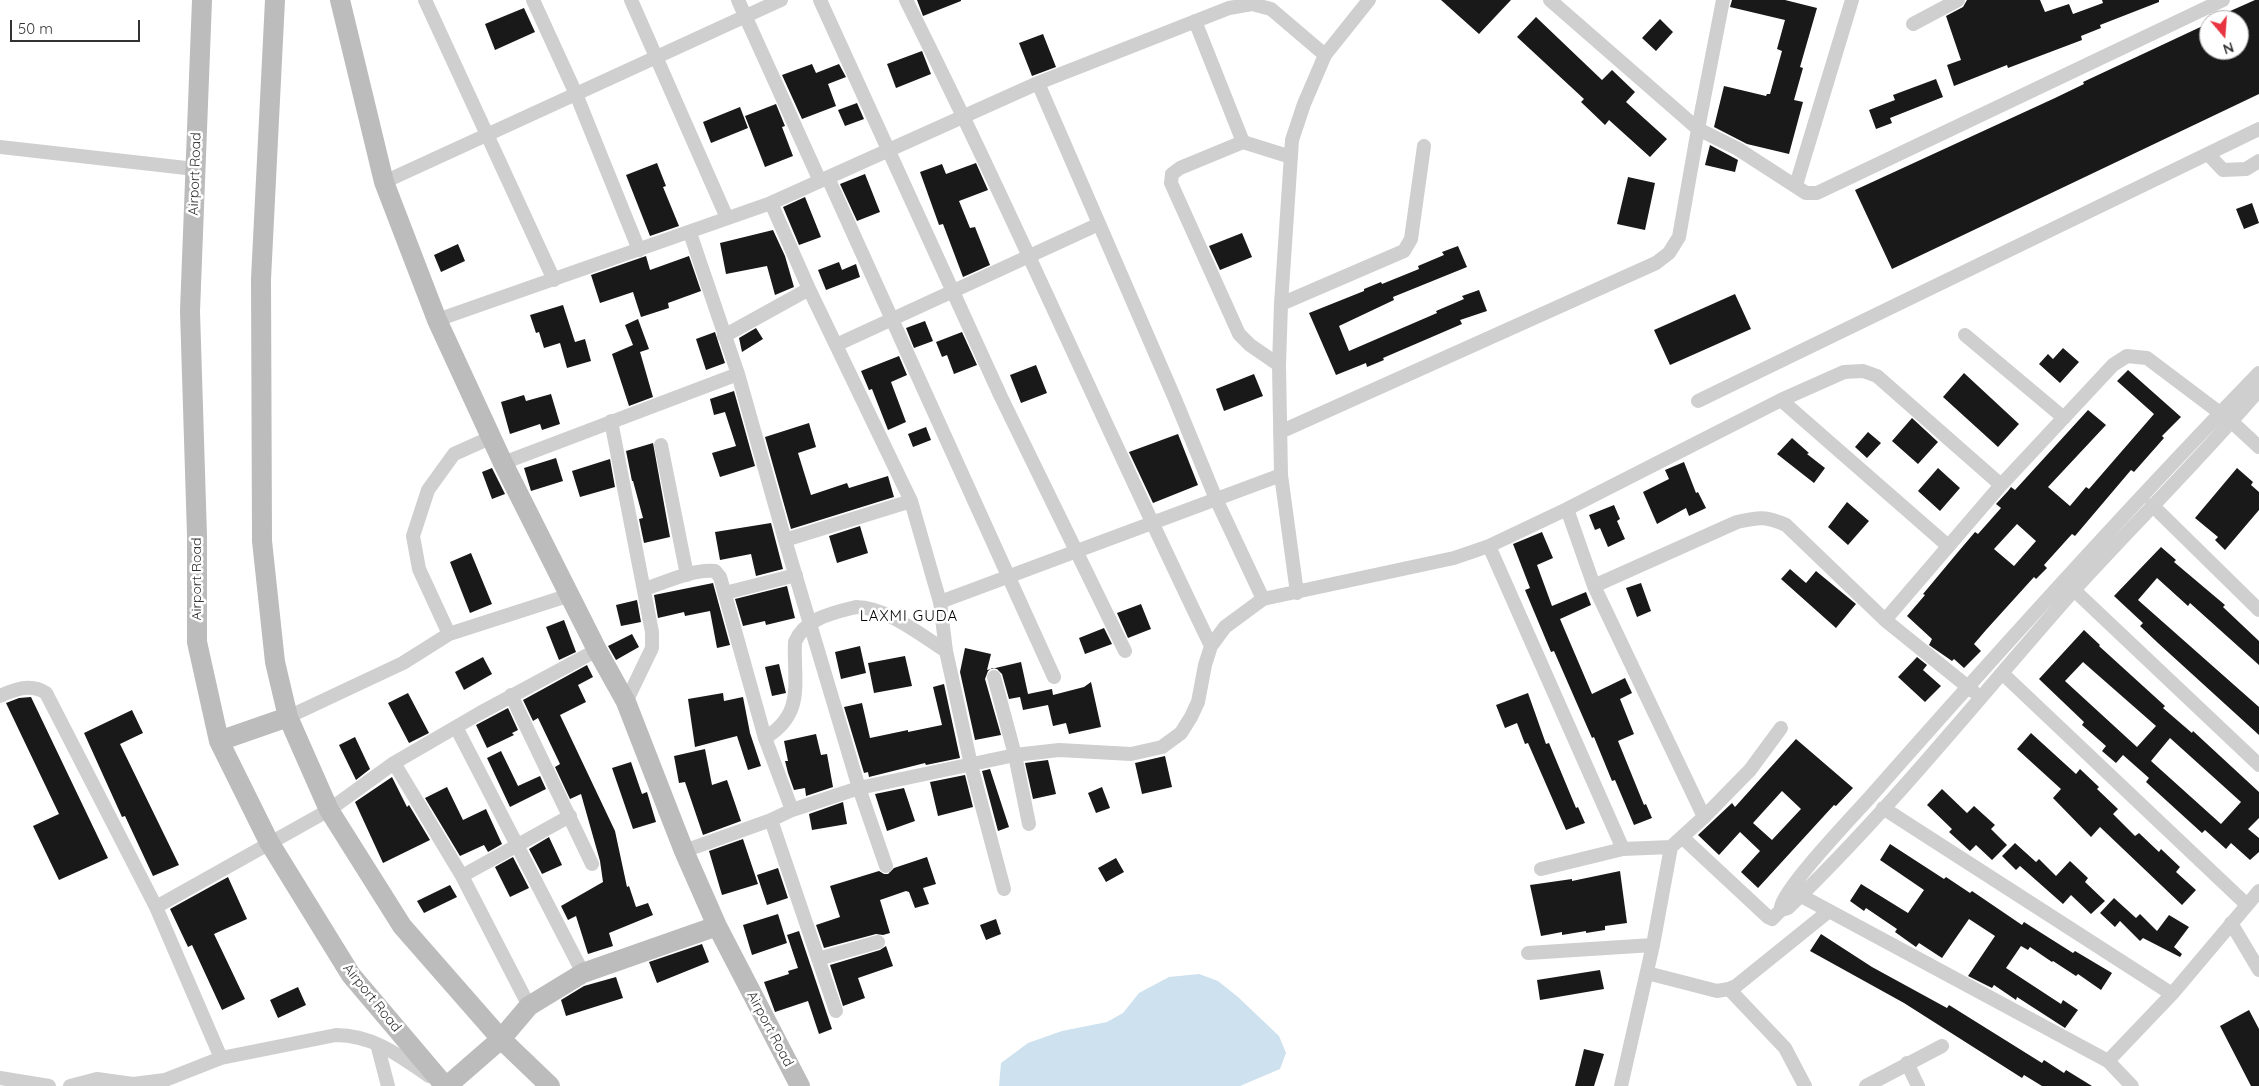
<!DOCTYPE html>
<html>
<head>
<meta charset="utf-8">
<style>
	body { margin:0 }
	#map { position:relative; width:2259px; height:1086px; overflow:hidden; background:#fff; font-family:Quicksand,sans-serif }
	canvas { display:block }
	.north { position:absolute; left:2199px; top:10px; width:50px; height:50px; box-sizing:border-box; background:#fff; border:1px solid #adadad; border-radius:50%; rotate:162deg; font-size:14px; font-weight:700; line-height:20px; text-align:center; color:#323232 }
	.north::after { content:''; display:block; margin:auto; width:18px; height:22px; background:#e83441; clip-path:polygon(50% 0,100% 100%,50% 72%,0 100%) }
	.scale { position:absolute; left:10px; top:20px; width:130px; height:22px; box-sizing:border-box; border:2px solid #323232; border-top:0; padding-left:6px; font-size:15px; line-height:18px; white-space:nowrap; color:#323232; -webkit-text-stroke:4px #fff; paint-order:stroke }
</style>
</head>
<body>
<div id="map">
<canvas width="2259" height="1086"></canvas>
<div class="north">N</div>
<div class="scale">50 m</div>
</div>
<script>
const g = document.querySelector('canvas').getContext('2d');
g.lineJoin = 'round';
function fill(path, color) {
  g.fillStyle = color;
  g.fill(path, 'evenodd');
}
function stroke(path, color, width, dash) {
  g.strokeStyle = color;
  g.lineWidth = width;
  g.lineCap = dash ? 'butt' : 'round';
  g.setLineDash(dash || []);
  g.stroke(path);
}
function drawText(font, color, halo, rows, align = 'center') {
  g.font = font + ' Quicksand,sans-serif';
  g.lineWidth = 5;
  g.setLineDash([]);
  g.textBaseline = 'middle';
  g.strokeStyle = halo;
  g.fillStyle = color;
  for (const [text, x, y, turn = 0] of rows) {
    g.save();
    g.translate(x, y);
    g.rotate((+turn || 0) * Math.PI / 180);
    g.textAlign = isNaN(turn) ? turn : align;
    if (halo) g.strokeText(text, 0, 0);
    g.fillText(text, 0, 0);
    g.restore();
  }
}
const water = new Path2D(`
	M1199 974 1218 981 1238 997 1279 1036 1286 1053 1280 1069 1240 1086H999L1001 1063 1028 1043 1062 1031 1107 1022 1123 1013 1139 993 1169 977Z`);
const building = new Path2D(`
	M917 0H961V1L923 16Z
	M1441 0H1511L1479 34Z
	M1732 0H1785L1817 8 1800 67 1803 68 1794 100 1803 102 1789 154 1747 144 1714 127 1724 86 1766 96 1767 94H1770L1782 51 1777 49 1785 20 1730 7Z
	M1967 0H2040L2045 12 2069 4 2073 14 2103 3 2102 0H2159V2L2100 25 2101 28 2081 36 2082 40 2008 68 2007 65 1954 86 1947 65 1961 60 1946 16 1963 7Z
	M2255 0H2259V94L1892 269 1855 190 2055 98 2084 84 2083 82 2209 23V50H2239V20H2210Z
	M524 8 535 32 495 50 485 24Z
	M1536 17 1602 80 1612 70 1635 92 1626 102 1667 139 1650 157 1609 120 1605 125 1581 102 1584 99 1517 37Z
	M1660 19 1673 32 1656 51 1642 38Z
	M1043 34 1056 67 1032 76 1019 43Z
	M922 51 931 74 896 88 887 64Z
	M812 64 816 73 839 64 846 77 828 84 836 106 802 119 782 75Z
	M1936 79 1943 97 1890 118 1892 123 1876 129 1869 110 1895 100 1893 95Z
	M857 103 864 119 845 126 838 110Z
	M776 104 785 126 782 127 793 156 765 167 745 116Z
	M740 107 748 128 711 143 703 122Z
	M1710 145 1738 160 1735 172 1705 165Z
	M657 163 666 186 663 187 679 226 650 236 626 175Z
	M976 163 988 190 959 201 970 228 975 227 990 265 963 277 943 224 939 225 920 172 942 164 946 174Z
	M865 174 880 212 857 221 840 184Z
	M1628 177 1655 183 1645 230 1617 224Z
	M805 197 821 237 799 245 783 207Z
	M2252 203 2259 223 2244 229 2236 209Z
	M773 230 785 256 794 287 775 295 767 266 726 274 720 243Z
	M1242 233 1252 257 1220 270 1209 246Z
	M458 244 465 261 441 272 434 255Z
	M1458 246 1467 267 1393 297 1394 300 1339 326 1349 351 1437 313 1436 311 1464 299 1462 296 1479 290 1487 311 1460 320 1462 324 1383 358 1384 360 1367 367 1366 363 1336 375 1309 313 1364 291V289L1381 282 1382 284 1419 269 1418 266 1444 255 1442 252Z
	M646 256 650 270 689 256 701 291 668 303 669 308 641 317 633 292 600 303 591 275Z
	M839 262 842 270 856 264 860 277 826 290 818 270Z
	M1735 294 1751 329 1670 365 1654 330Z
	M563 305 575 342 585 339 591 361 567 368 560 343 544 348 539 332 536 333 530 315Z
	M638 319 649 349 640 352 653 397 629 406 612 354 633 345 625 325Z
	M925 321 933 341 914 348 906 328Z
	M756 328 763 339 742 352 739 338Z
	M715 332 725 363 706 370 696 339Z
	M962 332 977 365 954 374 947 355 942 357 936 342Z
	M2063 348 2079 362 2060 383 2039 364 2048 354 2053 359Z
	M899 356 907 375 891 382 906 422 888 430 872 389 869 390 861 371Z
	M1036 365 1047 393 1021 403 1010 375Z
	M2128 370 2181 417 2162 436 2164 438 2134 472 2131 470 2075 536 2072 534 2044 565 2047 568 2036 579 2034 577 1986 630 1974 644 1981 651 1964 668 1954 659 1952 661 1929 645 1932 639 1907 616 1925 595 1923 594 1958 552 1975 532 1978 534 2001 508 1996 504 2008 491 2011 487 2015 490 2088 410 2106 425 2048 487 2070 506 2086 487 2089 489 2154 414 2117 381ZM2017 524 2036 541 2014 566 1994 549Z
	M1964 373 2019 424 1998 447 1943 397Z
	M1254 374 1263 396 1224 411 1216 389Z
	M734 391 755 466 720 477 712 453 736 446 725 412 714 415 710 399Z
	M551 394 560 424 542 430 540 424 510 434 501 402 524 395 526 401Z
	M1912 418 1938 442 1918 464 1892 441Z
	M809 423 816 447 798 453 811 495 847 483 849 488 888 476 894 497 791 529 765 437Z
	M926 427 931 440 913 447 908 434Z
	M1868 432 1881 443 1867 458 1855 447Z
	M1178 434 1198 485 1153 503 1129 452Z
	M1792 438 1809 453 1807 454 1825 468 1814 483 1777 454Z
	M653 443 670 537 644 543 639 519 643 518 633 481H632L626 451Z
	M556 458 563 481 531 491 524 468Z
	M610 459 615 487 580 497 572 471Z
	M1684 462 1696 493 1698 492 1706 508 1689 516 1686 508 1657 524 1643 492 1669 479 1665 470Z
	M492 468 505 494 492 499 482 472Z
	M1938 468 1960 488 1940 511 1918 491Z
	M2237 468 2253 482 2251 485 2259 492V510L2225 550 2215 540 2218 537 2195 518Z
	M1847 502 1869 521 1848 545 1828 527Z
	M1614 505 1620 519 1617 521 1625 539 1608 547 1600 528 1595 530 1589 515Z
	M771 523 783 569 756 576 751 554 720 560 715 532Z
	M860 526 868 553 837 563 829 536Z
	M1542 532 1553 558 1537 565 1552 606 1586 592 1591 605 1560 619 1592 694 1625 678 1632 693 1620 699 1634 734 1618 741 1644 805 1646 804 1652 818 1634 825 1615 780 1612 781 1594 737 1592 738 1554 651 1551 652 1525 590 1530 588 1513 544Z
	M2161 547 2176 560 2174 562 2225 605 2223 607 2259 641V665L2190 603 2188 606 2157 578 2138 600 2259 707V735L2158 643 2140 626 2143 623 2114 596Z
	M471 553 492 604 470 613 450 562Z
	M1790 569 1806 583 1816 571 1856 604 1836 628 1781 579Z
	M713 583 730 645 717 648 710 611 685 616 684 612 658 618 654 595Z
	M1641 583 1651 611 1637 617 1626 588Z
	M787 586 795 618 766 625 765 621 743 626 735 599Z
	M637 600 641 622 621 626 616 605Z
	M1141 604 1151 629 1128 638 1117 613Z
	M564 620 576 652 559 660 546 627Z
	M1104 628 1112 644 1085 654 1079 638Z
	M2084 630 2100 645 2099 646 2165 706 2163 708 2192 733 2193 731 2259 792V818L2248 829 2259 838V852L2250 860 2231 843 2226 849 2205 830 2202 833 2146 782 2149 778 2123 755 2116 763 2102 751 2106 746 2082 725 2084 722 2039 679ZM2083 662 2156 726 2137 747 2065 681ZM2170 738 2241 802 2221 824 2151 761Z
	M632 634 639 647 616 660 608 646Z
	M860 646 866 673 841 679 835 652Z
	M965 648 991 654 987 670 1021 662 1028 694 1052 689 1053 695 1084 687 1091 682 1101 727 1069 734 1066 723 1053 726 1048 705 1023 710 1020 697 1009 699 1002 674 997 669 992 668 988 671 985 679 1001 735 975 740 960 672Z
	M905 656 912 686 874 693 868 663Z
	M483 657 492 674 464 690 455 672Z
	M1917 657 1927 665 1923 670 1941 686 1925 702 1898 677Z
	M779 664 786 693 772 696 765 667Z
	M587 665 593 677 578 685 586 702 560 715 615 831 627 887 629 886 636 907 648 903 653 915 609 933 613 946 588 954 576 916 568 920 561 906 603 882 600 861 581 794 570 799 555 767 560 764 538 718 533 721 523 700Z
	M944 684 960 758 926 765 925 763 869 777 868 772 864 773 844 707 862 703 870 738 908 730V732L942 725 933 687Z
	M408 693 429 733 409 743 388 703Z
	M723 693 724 701 743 697 750 733 761 766 748 770 737 736 695 747 688 699Z
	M1528 693 1546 744 1549 743 1576 808 1578 807 1585 823 1566 830 1528 743 1525 744 1517 723 1505 728 1496 705Z
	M31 697 108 858 59 880 33 826 59 814 6 703 19 698Z
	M508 708 518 730 512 733 514 735 487 748 476 725Z
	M132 710 143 733 120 744 179 865 153 876 125 816 122 817 84 733Z
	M2031 733 2076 774 2080 769 2099 787 2097 789 2118 809 2113 814 2135 836 2139 833 2159 852 2161 849 2180 867 2176 872 2196 890 2182 905 2100 827 2091 837 2053 798 2061 789 2017 749Z
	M816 734 821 755 827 754 833 787 806 796 805 788 794 790 788 773 785 761H788L784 741Z
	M355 737 370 769 356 780 339 745Z
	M1796 739 1853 788 1836 806 1834 805 1758 888 1741 872 1760 851 1740 832 1719 855 1698 835 1732 803 1735 807ZM1782 791 1801 809 1772 840 1753 823Z
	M705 749 712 785 727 780 741 821 703 835 685 782 679 783 674 756Z
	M501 751 518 786 540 776 546 789 510 807 487 758Z
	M1165 756 1172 787 1142 794 1135 763Z
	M1048 760 1056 794 1033 799 1025 763Z
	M631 762 642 794 647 792 656 822 633 829 612 768Z
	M990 769 1009 827 998 831 982 771Z
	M965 775 973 807 938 816 930 782Z
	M392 777 407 807 409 805 430 840 383 863 355 802Z
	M447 787 463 820 486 809 502 844 488 852 484 845 460 856 425 798Z
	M1102 787 1110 808 1096 813 1088 793Z
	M904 788 915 821 887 831 875 794Z
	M1942 789 1967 813 1974 806 1995 825 1991 829 2007 845 1992 860 1976 845 1970 851 1949 832 1952 829 1927 805Z
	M843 802 847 824 812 830 809 814Z
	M549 837 562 865 542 874 529 849Z
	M743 839 758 884 722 895 709 851Z
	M2015 843 2036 862 2039 859 2056 876 2070 861 2088 878 2085 882 2105 901 2091 914 2071 895 2063 904 2020 866 2016 870 2002 856Z
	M1890 844 1944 879 1946 877 1970 893 1972 891 2022 925 2024 922 2073 953 2075 951 2112 973 2101 990 2078 974 2076 976 2053 961 2052 962 2030 947 2028 950 2021 946 2006 968 2061 1004 2063 1000 2078 1010 2065 1028 2017 997 2016 1000 1994 985 1992 988 1968 976 1995 936 1969 919 1942 958 1919 943 1916 947 1895 932 1897 929 1866 908 1864 911 1850 901 1861 884 1908 913 1924 890 1880 860Z
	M513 857 529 888 510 897 495 867Z
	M927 857 936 884 923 888 929 904 915 908 909 892 906 891 880 900 890 933 883 935 876 934 824 948 816 925 840 917 830 886 879 871 884 874H888L894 868Z
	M1116 858 1124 872 1106 882 1098 868Z
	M778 868 788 898 767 905 757 875Z
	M1620 871 1627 923 1605 926V930L1586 933V931L1562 935V932L1541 936 1530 885 1572 879V881Z
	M228 877 247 919 214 934 245 999 222 1010 192 945 188 947 170 909Z
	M450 885 457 897 424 913 417 901Z
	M2114 898 2136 918 2140 914 2157 931 2169 915 2189 927 2174 947 2182 954 2180 957 2143 938 2140 941 2120 921 2115 927 2100 913Z
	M778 914 787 943 752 955 743 925Z
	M996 919 1001 934 986 940 980 925Z
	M799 931 832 1029 819 1034 808 1001 775 1012 764 982 789 974 788 971 798 968 787 935Z
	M1821 934 1872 967 1947 1008 1949 1005 2042 1063 2044 1060 2064 1073 2066 1070 2092 1086H2042L2024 1075 2022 1078 1904 1003 1810 951Z
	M702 944 709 962 657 983 649 962Z
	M886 946 893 966 858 978 865 998 843 1006 830 965 880 950Z
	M1600 970 1604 989 1540 1000 1537 980Z
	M616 977 623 998 566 1016 561 1000 584 986Z
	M298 987 306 1005 278 1018 270 1000Z
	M2249 1010 2259 1029V1086H2251L2220 1026Z
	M1584 1049 1604 1054 1594 1086H1575Z`);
const street = new Path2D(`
	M425 0 554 280
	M533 0 576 94 639 250
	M631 0 727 218
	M738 0 820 181
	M820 0 1001 397 1125 651
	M906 0C1013 213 1107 432 1211 646
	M1723 0 1698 129 1738 149 1806 193H1817L2223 0
	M1195 21 1243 142
	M1913 24 1958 0
	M1038 83 1175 399 1216 499 1263 599
	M0 147 195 169
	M2208 154 2223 170 2246 169 2259 161
	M828 178 1054 677
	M384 182 781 0
	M1796 185 1852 0
	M771 203 809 289 911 501 940 602 946 651 971 765 1004 889
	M690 233 738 374 785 540 859 788 886 866
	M1281 304 1404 251 1411 239 1424 146
	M437 320 771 203 1038 83 1229 8 1252 4 1271 9 1325 55
	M1965 335 2064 418
	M724 336 809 289
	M836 345 1099 224
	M1279 365 1250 345 1239 334 1171 183 1172 174 1180 168 1243 142 1291 157
	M1781 400 1947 545
	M1698 401 2259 129
	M611 421 652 632V648L626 702
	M1280 432 1656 263 1669 253 1679 237 1698 129 1550 0
	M661 445 687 575
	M503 463 738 374
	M2152 505 2259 610
	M1567 509 1594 586 1704 817
	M785 540 911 501
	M1489 546 1623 849
	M1594 586 1737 522C1759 517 1766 516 1786 525L1885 620 1973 691
	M645 589C666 582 692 569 715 571L720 577 765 738 792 810
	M2074 590 2259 765
	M725 593 796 575
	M1297 593 1281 475 1279 365 1281 304 1292 140 1304 104 1325 55 1369 0
	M940 602 1281 475
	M1885 620 2001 485 2113 365 2127 356 2147 358 2232 422 2259 447
	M449 634 419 569 413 536 428 490 454 454 492 437
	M2002 673 2246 904
	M994 677 1015 755 1029 824
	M511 695 592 864
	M0 696C15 689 31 683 46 693L156 907 221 1058
	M288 717 403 663 449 634 570 595
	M456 727 583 973
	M765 738C806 713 793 682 795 642 805 618 833 613 856 607 886 607 921 635 946 651
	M394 763 462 876 529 1006
	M1883 808 2172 994
	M771 820 836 1011
	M1682 837 1768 917 1772 919 1781 910 1788 908C1891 809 1980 696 2074 590 2135 523 2200 459 2259 390
	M684 851 771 820 792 810 859 788 1015 755 1059 750 1131 754 1162 747 1181 733 1191 717 1198 702 1205 665 1211 646 1225 627 1263 599 1454 558 1489 546 1567 509 1781 400 1844 372 1863 371 1877 376 2001 485
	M1541 869 1623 849 1671 847
	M462 876 570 816
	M1794 892 2108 1061 2132 1086
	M156 907 329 810 394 763 480 713 597 650
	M1781 907C1784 888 1855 814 1871 796 1998 652 2126 510 2259 373
	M2231 923 2259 970
	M1528 953 1653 945
	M818 959 878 942
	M1647 973 1717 991 1729 989 1736 986 1829 911
	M1729 989 1785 1048 1805 1086
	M377 1044 388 1086
	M2108 1061 2172 994 2259 891
	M1907 1063 1918 1086
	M0 1078 49 1086
	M70 1086 97 1079 133 1084 165 1080 221 1058 336 1035C373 1035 400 1056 429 1076
	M1621 1086 1653 945 1671 847 1704 817 1750 770 1781 728
	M1866 1086 1942 1046`);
const secondary = new Path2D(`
	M202 0 190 311 197 536V642L219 741 269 842 351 975 445 1086
	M275 0 261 279 262 541 275 662 288 717 329 810 402 926 501 1039 550 1086
	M340 0 384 182 437 320 503 463 597 650 626 702 684 851 717 926 800 1086
	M219 741 288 717
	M447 1086 501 1039 529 1006 583 973 717 926`);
const streetNames = [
	["Airport Road",195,174,-88],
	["Airport Road",197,579,-90],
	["Airport Road",372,998,51],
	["Airport Road",770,1029,62]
];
const neighbourhoodNames = [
	["LAXMI GUDA",909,616]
];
fill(water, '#cde1ee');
fill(building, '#191919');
stroke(street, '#cfcfcf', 14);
stroke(secondary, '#bcbcbc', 20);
drawText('14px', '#323232', '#fff', streetNames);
g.letterSpacing = '1px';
drawText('15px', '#000', '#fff', neighbourhoodNames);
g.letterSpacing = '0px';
</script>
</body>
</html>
